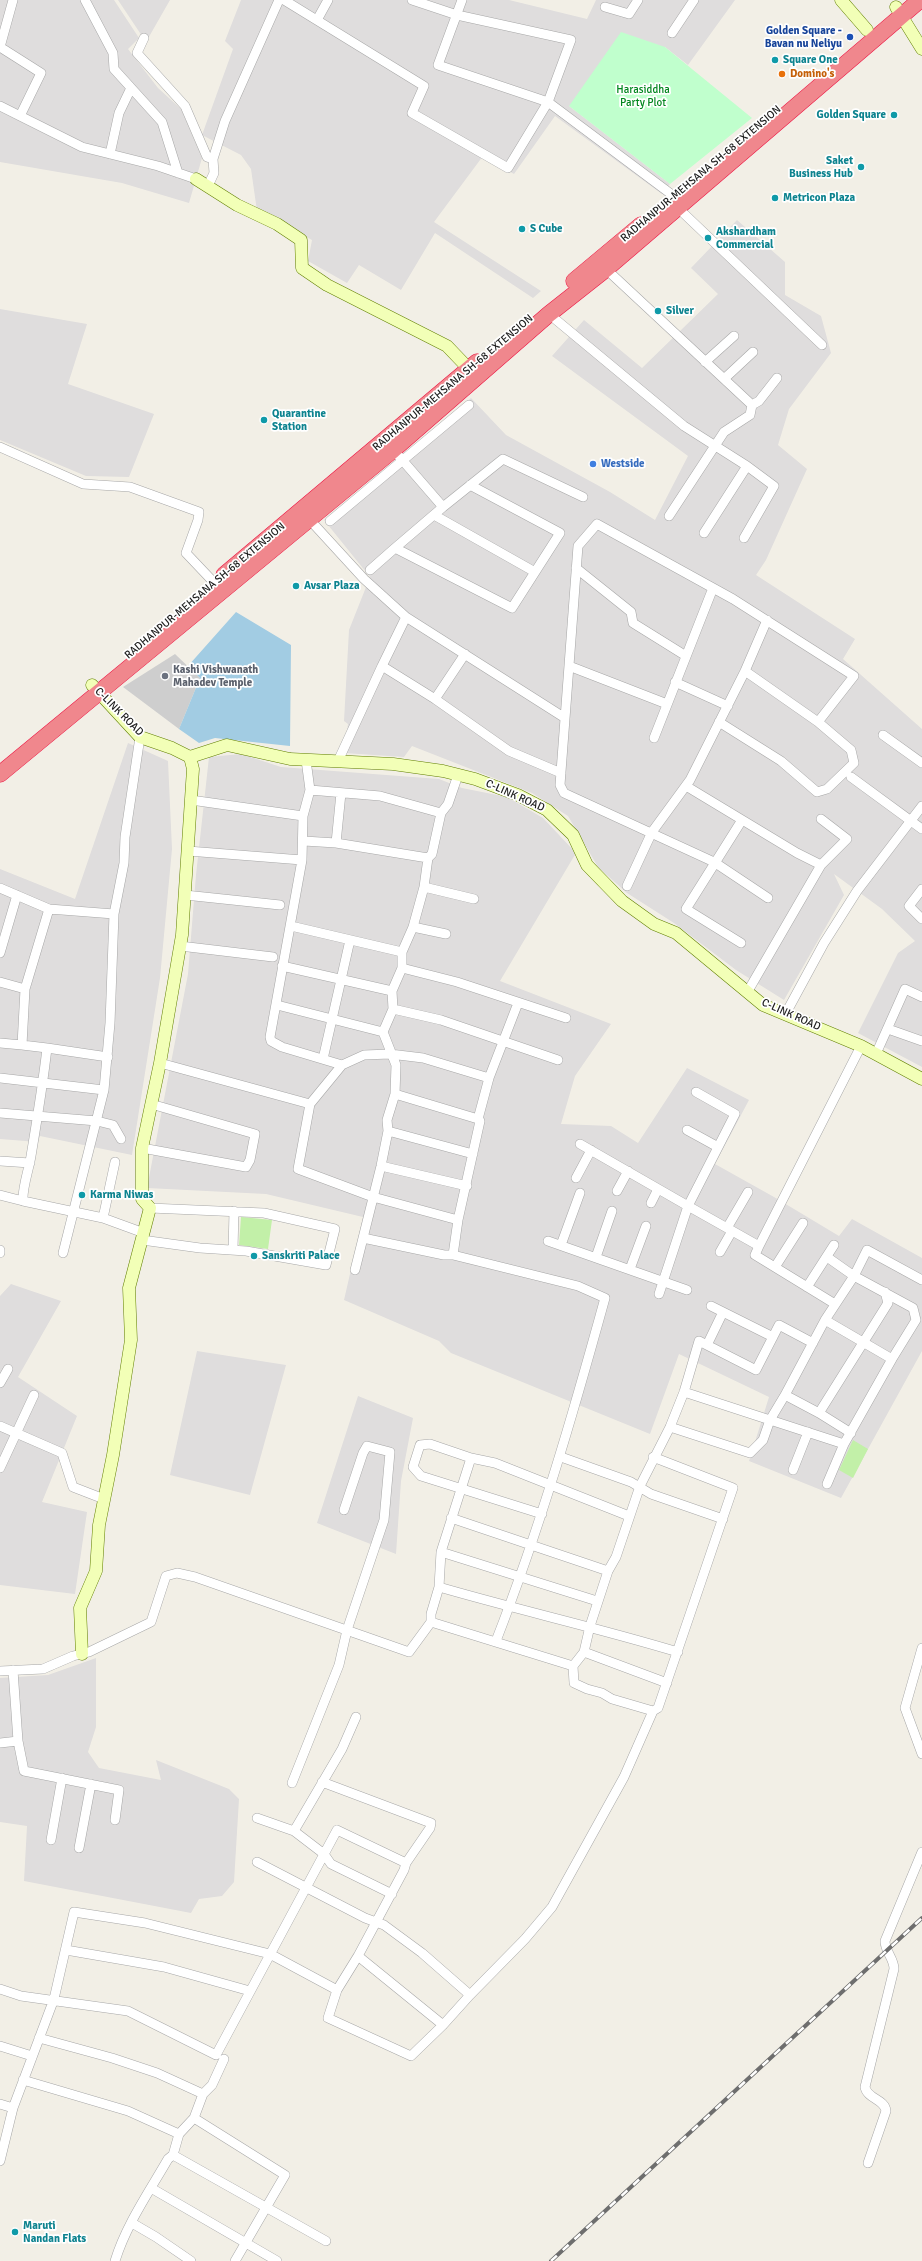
<!DOCTYPE html>
<html>
<head>
<meta charset="utf-8">
<style>
	body { margin:0 }
	canvas { display:block; background:#f2efe6 }
</style>
</head>
<body>
<canvas width="922" height="2261"></canvas>
<script>
const g = document.querySelector('canvas').getContext('2d');
g.lineJoin = 'round';
function fill(path, color) {
  g.fillStyle = color;
  g.fill(path, 'evenodd');
}
function stroke(path, color, width, dash) {
  g.strokeStyle = color;
  g.lineWidth = width;
  g.lineCap = dash ? 'butt' : 'round';
  g.setLineDash(dash || []);
  g.stroke(path);
}
function drawText(font, color, halo, rows, align = 'center') {
  g.font = font + ' Signika,sans-serif';
  g.lineWidth = 3.5;
  g.setLineDash([]);
  g.textBaseline = 'middle';
  g.strokeStyle = halo;
  g.fillStyle = color;
  for (const [text, x, y, turn = 0] of rows) {
    g.save();
    g.translate(x, y);
    g.rotate((+turn || 0) * Math.PI / 180);
    g.textAlign = isNaN(turn) ? turn : align;
    if (halo) g.strokeText(text, 0, 0);
    g.fillText(text, 0, 0);
    g.restore();
  }
}
const residential = new Path2D(`
	M0 0H114L139 38 128 49 158 88 181 109 202 158 189 203 122 183 0 162Z
	M118 0H170L146 42Z
	M241 0H509L587 19 596 0H735L688 65 665 47 569 106 670 184 662 194 555 116 514 174 483 156 434 222 541 291 533 298 435 233 401 290 359 265 347 283 308 261 312 240 257 211 251 169 241 155 202 135 233 49 225 41Z
	M737 220 785 262V295L821 316 831 353 789 409 778 445 807 469 766 560 756 575 855 639 843 659 922 729V1067L858 1033 898 953 915 941 882 909 834 874 844 895 784 1000 736 970 674 923 627 893 598 867 568 816 532 793 412 746 404 757 344 753 348 724 344 721 349 630 370 577 324 520 471 398 506 435 610 492 655 520 688 456 552 356 584 320 642 368 718 294 691 268Z
	M0 309 87 324 68 384 154 414 129 477 86 476 0 440Z
	M128 743 168 761 172 849 160 978 132 1155 40 1136 38 1142 0 1139V869L75 899Z
	M241 754 281 767 439 779 462 788 507 797 543 818 576 853 500 981 611 1024 575 1076 561 1124 611 1126 638 1143 687 1068 749 1100 715 1164 774 1197 839 1236 852 1219 922 1258V1351L841 1498 749 1461 769 1397 679 1354 650 1434 451 1353 439 1341 344 1300 363 1217 266 1194 147 1188 188 974 196 875 209 757Z
	M11 1284 61 1301 18 1377 77 1416 42 1502 87 1512 75 1594 0 1585V1296Z
	M197 1351 286 1365 250 1495 170 1475Z
	M358 1396 413 1418 401 1481 396 1554 317 1523Z
	M96 1658V1727L88 1752 99 1768 161 1780 156 1760 229 1789 239 1799 234 1882 222 1896 199 1899 191 1913 24 1881 27 1826 0 1822V1678L48 1675Z`);
const religious = new Path2D(`
	M175 654 200 678 179 729 123 687Z`);
const grass = new Path2D(`
	M241 1217 272 1220 268 1249 239 1245Z
	M853 1440 868 1449 853 1478 839 1470Z`);
const park = new Path2D(`
	M621 32 665 47 752 118 670 184 569 106Z`);
const water = new Path2D(`
	M236 612 291 645 290 746 215 738 199 743 179 729 200 678 188 666Z`);
const street = new Path2D(`
	M13 0 0 47 41 73 20 116
	M85 0 113 53 114 69 162 122 178 173
	M284 0 424 86 412 113 508 168 548 102 675 197
	M412 0 457 15 571 40 548 102 438 65 462 0
	M605 7 629 14 638 0
	M317 20 328 0
	M672 33 694 0
	M144 38 137 53 185 106 207 157 213 159
	M0 106 82 147 158 166 196 179
	M110 154 119 113 131 88
	M208 186 214 173 213 159 225 121 279 0
	M678 208 822 345
	M606 269 752 405
	M549 314 684 426 747 466 774 486 744 538
	M705 362 734 336
	M724 379 753 352
	M752 405 759 401 777 378
	M0 447 83 484 130 487 199 512 198 520 186 553 222 591
	M391 447 443 507 503 459 583 497
	M443 507 395 548 512 608 560 533 470 485
	M434 515 535 572
	M669 516 724 432 750 415 752 405
	M309 519 364 579 406 617 382 666 435 699 509 751 561 773
	M330 521 469 405
	M704 533 747 466
	M576 568 631 612 633 623 686 656
	M370 570 395 548
	M406 617 565 718
	M569 666 667 704
	M745 671 818 722 854 676 733 599 597 524 578 546 560 785 564 793 714 862 768 898
	M675 682 728 706
	M435 699 465 654
	M719 722 781 761 817 792 827 789 854 763 851 750 818 722
	M883 735 922 763
	M654 738 713 588
	M306 760 310 790 303 816 302 860 270 1037 271 1041 282 1047 342 1065
	M338 761 382 666
	M851 777 922 829
	M686 786 797 853 821 865 748 991
	M310 790 380 796 441 813
	M191 800 303 816
	M304 841 336 843 428 858
	M336 843 341 793
	M188 851 302 860
	M821 865 847 839 821 819
	M627 886 652 832 690 780 745 671 767 620
	M424 887 474 899
	M0 888 49 909 25 989 0 982
	M922 889 909 906 922 919
	M185 895 280 905
	M49 909 114 914
	M291 926 402 952
	M413 927 446 934
	M741 943 686 909 742 820
	M180 946 273 957
	M0 953 17 895
	M282 966 392 991
	M402 968 457 982 566 1018
	M277 1005 383 1032
	M393 1009 441 1020 558 1060
	M786 1013 824 943 857 891 922 806
	M888 1029 922 1041
	M0 1043 22 1045 25 989
	M22 1045 47 1048
	M876 1054 905 989 922 997
	M108 1057 47 1048C43 1084 37 1120 31 1156 29 1169 22 1188 23 1201L103 1218 144 1233
	M323 1059 350 940
	M160 1063 310 1104
	M0 1078 104 1090
	M395 1094 478 1119
	M0 1113 97 1121 113 1125 121 1139
	M687 1130 718 1147
	M388 1131 473 1154
	M580 1144 688 1206 735 1114 696 1092
	M142 1148 246 1167 250 1160 255 1134 151 1104
	M0 1161 30 1163
	M381 1166 467 1186
	M576 1178 591 1150
	M617 1191 628 1171
	M0 1195 23 1201
	M651 1203 658 1189
	M103 1218 115 1162
	M458 1220 373 1197 298 1169 310 1104 342 1065 364 1055 390 1054 423 1058 489 1078
	M727 1228 748 1192
	M363 1238 444 1255H453L578 1286 605 1298C573 1414 540 1528 496 1641
	M142 1240 200 1248 246 1251 326 1265 335 1229 264 1213 150 1208
	M548 1241 687 1290
	M561 1245 580 1193
	M759 1246 861 1046
	M0 1250V1253
	M233 1250 234 1211
	M720 1252 732 1231
	M63 1253 104 1090 110 1023 114 914 124 863 125 837 140 737
	M453 1255 458 1220 480 1121 478 1119 489 1078 518 1003
	M596 1257 612 1211
	M827 1257 854 1276 825 1320 892 1359 844 1444
	M775 1267 803 1223
	M630 1269 646 1226
	M355 1270 381 1166 388 1131 387 1120 395 1094 396 1065 383 1032 393 1009 392 991 402 968V952L413 927 424 887 428 858 432 854 441 813 448 804 458 775
	M807 1287 834 1245
	M659 1294 688 1206 759 1246 755 1255 835 1304
	M711 1306 773 1337
	M707 1345 723 1312
	M892 1359 916 1320 913 1308 854 1276 867 1250 922 1280
	M0 1383 8 1369
	M785 1395 825 1320
	M819 1413 785 1395 770 1420 844 1444 827 1484
	M0 1426 62 1453 73 1487 104 1499
	M670 1427 750 1453 763 1440 770 1420 684 1392
	M851 1433 819 1413 888 1303 885 1292
	M561 1457 631 1482 651 1494 723 1519
	M0 1468 34 1395
	M793 1470 808 1432
	M542 1514 421 1476 413 1467 420 1445 430 1444 471 1458 495 1463 629 1516
	M451 1518 608 1571
	M441 1552 597 1601
	M439 1587C518 1610 599 1628 678 1652
	M431 1622 573 1666
	M922 1648 905 1708 922 1754
	M584 1652 667 1683
	M13 1670 18 1741 24 1771 119 1790 115 1820
	M0 1671 43 1669 73 1656 89 1652 151 1622 166 1576 177 1573 195 1577 409 1652 431 1622V1614L439 1587 441 1552 471 1458
	M653 1711 612 1699 602 1693 587 1689 574 1683 573 1666 584 1652 590 1626 608 1571 616 1557 640 1486 670 1427 684 1392 699 1341 756 1370 779 1325 813 1343
	M0 1743 18 1741
	M322 1782 431 1823 430 1828 406 1863 404 1870 358 1956 443 2025
	M292 1783 339 1665 347 1630 384 1520 390 1452 367 1446 363 1453 344 1510
	M257 1818 294 1831 324 1854 331 1864 392 1894
	M294 1831 342 1749 356 1717
	M51 1840 62 1778
	M79 1848 91 1784
	M257 1862 365 1918 384 1925 422 1953 470 1995
	M66 1950 164 1967 250 1991
	M358 1956 337 1990 328 2018 411 2056 443 2025 470 1995 525 1939 552 1907 624 1777 653 1711 658 1708 733 1488 653 1457
	M0 1989 21 1996 128 2011 216 2055 337 1830 406 1863
	M39 2038 112 2058 157 2073 203 2094
	M0 2046 32 2056
	M23 2080 128 2111 179 2134
	M0 2104 13 2108
	M194 2118 285 2175 235 2261
	M173 2155 326 2241
	M0 2161 13 2108 54 1999 74 1912 145 1923 270 1954 337 1990
	M868 2163 886 2111C885 2099 867 2099 865 2087L894 1969C894 1958 885 1952 885 1941L922 1852
	M151 2188 277 2261
	M132 2223 156 2237 191 2261
	M115 2261C126 2225 149 2192 168 2159L173 2155 179 2134 194 2118 203 2094 212 2085 224 2059`);
const secondary = new Path2D(`
	M841 0 867 30
	M896 7 922 49
	M196 179 237 205 277 224 301 240 302 268 327 285 447 346 469 369
	M92 685 140 737 172 748 190 757 227 745 290 759 393 764 443 771 475 779 518 795 547 810 573 835 587 865 622 901 654 924 676 933 763 1005 861 1046 922 1079
	M82 1654 80 1608 96 1571 99 1525 113 1455 131 1340 129 1288 150 1208 142 1199V1148L160 1063 182 935 193 769 190 757`);
const highway = new Path2D(`
	M574 281 641 225
	M224 575 477 362
	M0 774 393 450 549 314 606 269 920 0`);
const rail = new Path2D(`
	M551 2261 922 1918`);
const markers = [
	[850,37,4,"#1a4fb4"],
	[775,60,4,"#0f9aa8"],
	[782,74,4,"#e8710a"],
	[894,115,4,"#0f9aa8"],
	[861,167,4,"#0f9aa8"],
	[775,198,4,"#0f9aa8"],
	[522,229,4,"#0f9aa8"],
	[708,238,4,"#0f9aa8"],
	[658,311,4,"#0f9aa8"],
	[264,420,4,"#0f9aa8"],
	[593,464,4,"#3f7fe0"],
	[296,586,4,"#0f9aa8"],
	[165,676,4,"#6b7280"],
	[82,1195,4,"#0f9aa8"],
	[254,1256,4,"#0f9aa8"],
	[15,2232,4,"#0f9aa8"]
];
const transitNames = [
	["Golden Square -",842,31],
	["Bavan nu Neliyu",842,44]
];
const cultureNames = [
	["Square One",783,60],
	["Golden Square",886,115,"right"],
	["Saket",853,161,"right"],
	["Business Hub",853,174,"right"],
	["Metricon Plaza",783,198],
	["S Cube",530,229],
	["Akshardham",716,232],
	["Commercial",716,245],
	["Silver",666,311],
	["Quarantine",272,414],
	["Station",272,427],
	["Avsar Plaza",304,586],
	["Karma Niwas",90,1195],
	["Sanskriti Palace",262,1256],
	["Maruti",23,2226],
	["Nandan Flats",23,2239]
];
const foodNames = [
	["Domino's",790,74]
];
const parkNames = [
	["Harasiddha",643,90],
	["Party Plot",643,103]
];
const streetNames = [
	["RADHANPUR-MEHSANA SH-68 EXTENSION",701,174,-40],
	["RADHANPUR-MEHSANA SH-68 EXTENSION",453,383,-40],
	["RADHANPUR-MEHSANA SH-68 EXTENSION",205,591,-40],
	["C-LINK ROAD",119,712,45],
	["C-LINK ROAD",515,796,24],
	["C-LINK ROAD",791,1015,24]
];
const shopNames = [
	["Westside",601,464]
];
const worshipNames = [
	["Kashi Vishwanath",173,670],
	["Mahadev Temple",173,683]
];
fill(residential, '#dfdddd');
fill(religious, '#cecece');
fill(grass, '#c2f0a8');
fill(park, '#c0ffcd');
fill(water, '#a2cce3');
stroke(street, '#a7a7a7', 10);
stroke(secondary, '#617f00', 13);
stroke(highway, '#ed1644', 17);
stroke(street, '#fff', 9);
stroke(secondary, '#f2ffb7', 12);
stroke(highway, '#f0878d', 16);
stroke(rail, '#6e6e6e', 4);
stroke(rail, '#fff', 2.5, [8]);
for (const [x, y, r, color] of markers) {
  const dot = new Path2D();
  dot.arc(x, y, r, 0, 2 * Math.PI);
  g.fillStyle = color;
  g.fill(dot);
  stroke(dot, '#fff', 1.5);
}
drawText('bold 11px', '#164399', '#fff', transitNames, 'right');
drawText('bold 11px', '#0d838f', '#fff', cultureNames, 'left');
drawText('bold 11px', '#c56008', '#fff', foodNames, 'left');
drawText('11px', '#01861d', '#fff', parkNames);
drawText('11px', '#202020', '#fff', streetNames);
drawText('bold 11px', '#366cbe', '#fff', shopNames, 'left');
drawText('bold 11px', '#5b616d', '#fff', worshipNames, 'left');
</script>
</body>
</html>
